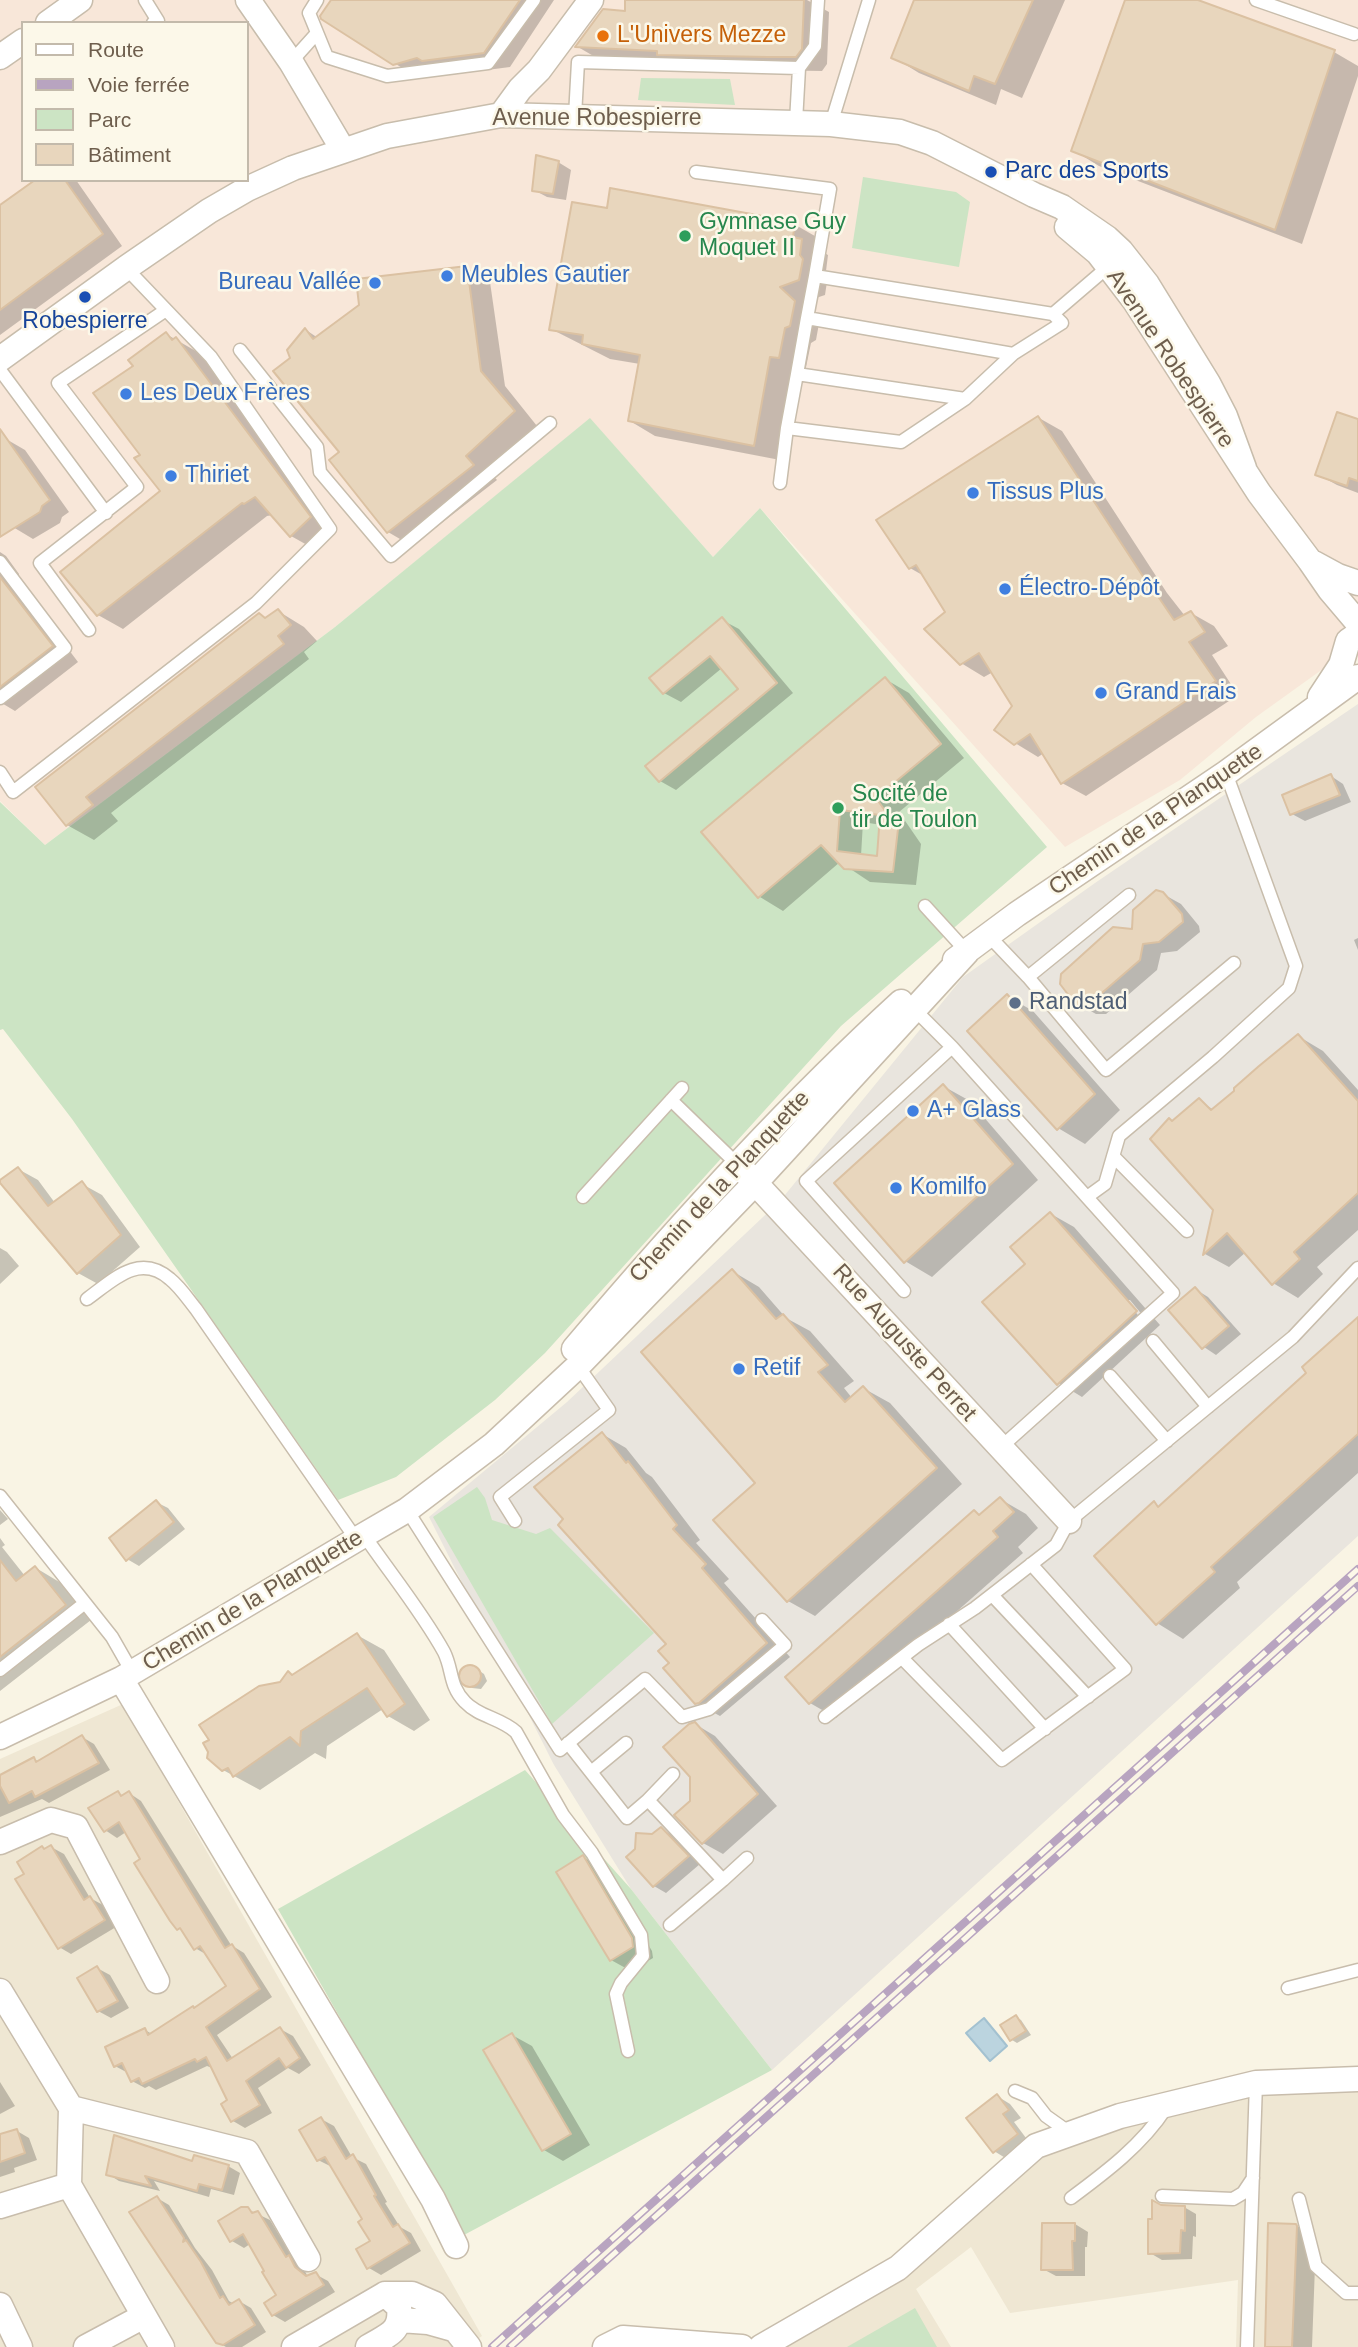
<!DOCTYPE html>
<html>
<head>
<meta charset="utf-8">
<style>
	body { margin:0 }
	#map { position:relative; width:1358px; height:2347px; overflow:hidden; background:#f9f4e4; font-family:Arial,sans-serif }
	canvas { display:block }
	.legend { position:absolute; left:21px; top:21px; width:228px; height:161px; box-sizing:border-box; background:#fcf8e9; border:2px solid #c3baab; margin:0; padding:9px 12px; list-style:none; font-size:21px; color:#6e5e4d }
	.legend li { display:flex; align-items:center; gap:14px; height:35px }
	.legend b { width:35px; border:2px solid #c3baab }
</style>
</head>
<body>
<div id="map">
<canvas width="1358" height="2347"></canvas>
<ul class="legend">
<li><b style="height:9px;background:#fff"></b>Route</li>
<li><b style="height:9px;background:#b8a4c0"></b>Voie ferrée</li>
<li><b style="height:19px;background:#cce4c4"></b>Parc</li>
<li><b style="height:19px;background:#e8d6bd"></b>Bâtiment</li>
</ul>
</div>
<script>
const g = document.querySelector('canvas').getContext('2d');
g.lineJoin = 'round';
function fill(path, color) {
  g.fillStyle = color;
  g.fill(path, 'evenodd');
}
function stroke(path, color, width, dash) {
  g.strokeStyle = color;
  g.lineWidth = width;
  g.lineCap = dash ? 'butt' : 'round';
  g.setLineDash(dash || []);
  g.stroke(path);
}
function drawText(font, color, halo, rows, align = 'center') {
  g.font = font + ' Arial,sans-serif';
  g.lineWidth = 5;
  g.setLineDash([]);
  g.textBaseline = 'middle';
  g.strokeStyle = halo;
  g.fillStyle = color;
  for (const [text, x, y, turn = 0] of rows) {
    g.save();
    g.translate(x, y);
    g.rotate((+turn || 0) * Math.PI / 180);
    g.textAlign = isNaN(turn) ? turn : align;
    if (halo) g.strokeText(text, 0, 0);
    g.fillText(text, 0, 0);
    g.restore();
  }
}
const residential = new Path2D(`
	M123 1704 482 2336 466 2347H0V1759Z
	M1358 2090V2347H1236L1238 2280 1010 2313 971 2247 916 2289 951 2347H777L1052 2146 1243 2096Z`);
const commercial = new Path2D(`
	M0 0H1358V648L1327 666 1256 717 1180 780 1065 847 760 508 713 557 590 419 335 627 45 845 0 801ZM23 23H247V180H23Z`);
const industrial = new Path2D(`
	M1358 704V1536L772 2070 631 1889 554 1765 429 1517 567 1402 780 1201 963 977 1095 883Z`);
const green = new Path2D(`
	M641 78 730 79 735 105 638 100Z
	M863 177 956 192 970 202 959 267 852 248Z
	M590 418 713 557 760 508 1047 847 841 1026 545 1353 495 1400 396 1477 338 1500 72 1119 3 1029 0 1030V802L45 845 335 627Z
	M477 1487 485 1498 492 1520 536 1534 550 1528 654 1633 552 1724 433 1517Z
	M525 1770 631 1889 772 2070 464 2235 278 1909Z
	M915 2308 937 2347H847Z`);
const water = new Path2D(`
	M984 2018 1007 2046 990 2061 966 2033Z`);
const shadow = new Path2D(`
	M333 0H554L510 67 449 75 444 72 421 79 394 63Z
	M627 0H807L829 12 827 64 822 71 684 69 602 61 578 47 626 13Z
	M916 0H1065L1022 98 1001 89 996 105 919 73 893 57Z
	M1127 0H1193L1334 52 1358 66V76L1302 244 1099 166 1073 150Z
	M558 162 571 170 566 200 547 197 534 190Z
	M38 180H76L122 246 0 335V207Z
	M608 210 794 224 820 239 819 250 828 255 826 271 828 275 825 295 804 302 820 318 816 340 811 343 805 372 796 371 780 460 655 436 630 421 640 364 610 359 551 329Z
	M466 268 490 282 505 386 537 426 489 471 497 480 412 546 388 532 332 461 341 453 306 330 318 338Z
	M166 334 201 354 335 532 316 550 291 536 273 515 267 516 123 629 98 615 162 491 142 455 136 366Z
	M1039 418 1062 431 1167 593 1185 616 1191 613 1214 626 1228 646 1212 655 1238 695 1086 796 1062 783 1044 753 1038 757 1015 743 1014 706 993 672 984 677 961 663 947 613 924 576 910 568 878 520Z
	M1358 421V493L1337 485 1317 474Z
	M6 439 25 450 69 512 62 517 60 523 33 539 13 527 0 510V443Z
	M0 552 6 556 19 574V584L78 662 15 711 0 702Z
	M278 611 304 627 317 641 304 652 309 659 111 813 118 821 94 840 67 825 37 787Z
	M722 620 739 629 793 693 676 790 660 781 740 689 722 668 681 702 664 693 652 678Z
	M885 679 909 693 964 758 899 812 921 844 916 885 870 882 840 862 783 911 760 897 703 832ZM863 822 881 825 879 858 861 856Z
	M1331 776 1343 784 1351 802 1305 821 1292 814Z
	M1163 894 1181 904 1199 926 1200 932 1177 951 1161 953 1157 970 1106 1014H1096L1078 1004Z
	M1358 938V950L1354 940Z
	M1007 996 1033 1011 1120 1110 1085 1144 1058 1128Z
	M1298 1036 1323 1051 1358 1090V1230L1317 1267 1323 1274 1298 1298 1273 1283 1246 1252 1229 1267 1205 1254 1215 1210 1173 1122 1199 1101 1214 1110Z
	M943 1086 970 1101 1038 1180 932 1277 905 1261Z
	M18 1169 38 1180 55 1203 82 1184 102 1195 140 1247 98 1284 78 1273 1 1182Z
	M1051 1214 1074 1227 1160 1325 1082 1397 1059 1383 1027 1264ZM1126 1300H1130L1144 1317 1141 1319Z
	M0 1248 7 1252 19 1266 0 1284Z
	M732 1271 759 1287 786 1318 810 1331 854 1381 844 1388 852 1398 863 1388 890 1403 962 1484 815 1616 788 1601 758 1483Z
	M1195 1289 1208 1297 1241 1334 1216 1355 1204 1347Z
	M1358 1320V1473L1237 1582 1240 1588 1183 1639 1157 1623 1154 1504 1160 1507 1308 1374Z
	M602 1434 626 1448 646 1473 652 1477 700 1540 696 1543 729 1579 724 1583 790 1657 720 1716 696 1703 671 1664 668 1644Z
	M1000 1499 1026 1514 1038 1528 1018 1547 1023 1553 836 1718 810 1703 974 1512 981 1516Z
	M156 1502 168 1508 185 1529 139 1566 127 1559Z
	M0 1510 8 1519 0 1525Z
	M0 1538 5 1545 2 1547 25 1576 36 1568 61 1583 91 1620 0 1691Z
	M357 1635 384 1650 430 1720 414 1731 388 1716 383 1709 327 1746 326 1759 315 1753 260 1790 223 1770 281 1684Z
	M472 1666 484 1674 487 1681 481 1689 472 1688 466 1685 461 1671 467 1667Z
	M695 1724 715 1736 777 1806 723 1854 703 1843Z
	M82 1737 94 1744 110 1770 49 1803 42 1799 0 1817V1777L34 1759 39 1762Z
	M118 1793 124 1796 129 1793 141 1801 231 1945 244 1953 272 1997 217 2035 233 2059 280 2029 293 2036 311 2065 299 2074 288 2068 258 2088 272 2113 245 2128 233 2121 223 2104 230 2100 212 2068 207 2066 156 2090 149 2086 145 2088 132 2081 128 2073 115 2066 145 2030 152 2034 195 2010 229 1986 209 1956 195 1948 185 1932 178 1928 126 1832 117 1838 105 1830Z
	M661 1829 674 1836 700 1864 666 1893 654 1886 653 1836Z
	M51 1847 64 1854 90 1898 103 1905 116 1927 71 1954 59 1947 26 1875 46 1850Z
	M583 1857 603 1869 652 1951 653 1958 631 1971 611 1960Z
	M97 1968 110 1975 129 2008 111 2018 98 2011Z
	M1016 2017 1021 2020 1031 2035 1017 2043 1012 2040 1002 2026Z
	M512 2035 532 2046 590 2145 563 2161 544 2150Z
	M0 2082 15 2106 0 2114Z
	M997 2096 1010 2104 1021 2118 1014 2122 1029 2142 1007 2159 994 2151Z
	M321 2119 334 2126 352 2157 366 2164 387 2202 385 2203 400 2227 411 2233 421 2251 381 2275 369 2268 372 2241 365 2220 332 2167 318 2160Z
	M17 2131 29 2138 37 2160 14 2168 15 2172 0 2177V2136Z
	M193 2163 228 2166 240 2173 234 2195 211 2189 209 2197 154 2181 160 2191 119 2181 108 2174Z
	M157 2198 169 2205 195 2248 212 2270 229 2301 234 2304 239 2301 251 2308 266 2332 242 2347H226L217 2342Z
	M1160 2206 1184 2207 1196 2214V2237L1193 2236 1192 2259 1162 2260 1150 2253 1153 2221Z
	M247 2209 270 2220 295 2261 301 2264 308 2277 315 2274 328 2281 335 2292 285 2322 273 2315 279 2295 250 2244 244 2248 232 2241Z
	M1075 2224 1088 2232 1087 2247H1085V2276H1056L1043 2269Z
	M1296 2225 1316 2239 1312 2347H1266Z`);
const building = new Path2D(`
	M331 0H520L484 53 422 61 417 58 393 65 321 19 320 16Z
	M625 0H804L802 49 796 57H768L657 55V51L575 47 603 9 625 11Z
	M914 0H1033L995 84 974 76 969 91 891 58Z
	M1125 0H1198L1335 50 1275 230 1071 151Z
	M536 155 559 161 553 194 532 191Z
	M35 180H65L103 234 0 310V205Z
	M610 188 795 222 793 237 802 239 800 255 803 259 799 280 780 287 795 301 790 326 785 328 779 358 770 357 754 446 628 421 640 355 582 344 583 335 549 330 572 202 607 208Z
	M467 266 481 371 515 411 466 456 474 465 387 533 329 460 339 452 273 371 290 358 287 350 305 328 313 339 359 305 356 279Z
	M166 332 172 340 176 337 311 517 290 537 255 497 244 504 242 503 97 616 60 572 160 491 134 458 140 455 93 393 133 366 128 360Z
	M1337 412 1358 419V481L1349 478 1347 486 1315 475Z
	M1038 416 1146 581 1147 580 1174 620 1191 611 1205 632 1189 642 1216 681 1061 784 1030 734 1014 745 994 730 1012 706 979 653 960 665 924 629 945 612 916 565 909 569 876 520Z
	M0 429 50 500 42 506 40 512 0 537Z
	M0 577 53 646 0 687Z
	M278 609 291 625 278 636 284 644 86 797 93 805 66 826 35 787 259 613 265 618Z
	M722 617 777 683 659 782 645 766 738 689 710 656 663 694 649 678Z
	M885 677 941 744 876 798 898 829 893 872 844 869 821 845 758 898 701 832ZM840 810 880 815 877 856 837 851Z
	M1331 774 1340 795 1290 815 1282 795Z
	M1156 890 1163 892 1182 914 1183 922 1159 942 1143 944 1140 960 1088 1005H1076L1060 984 1061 974 1113 927 1132 929 1133 910Z
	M1007 994 1095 1094 1057 1130 967 1031Z
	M1298 1034 1358 1101V1193L1294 1252 1300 1259 1272 1285 1227 1233 1203 1255 1213 1210 1150 1139 1169 1118 1172 1121 1199 1098 1211 1110 1234 1091V1088L1259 1066Z
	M943 1084 1013 1164 904 1263 834 1183Z
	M18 1167 48 1206 82 1181 121 1235 77 1274 0 1183V1180Z
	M1050 1212 1137 1311 1057 1385 982 1302 1025 1264 1010 1247Z
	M732 1269 776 1319 783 1314 828 1365 818 1372 845 1402 863 1386 937 1468 787 1602 713 1520 755 1483 641 1352Z
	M1195 1287 1229 1326 1202 1349 1168 1310Z
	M1358 1317V1434L1211 1567 1215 1572 1156 1625 1094 1556 1154 1501 1158 1507 1306 1373 1302 1367Z
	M602 1432 626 1463 628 1461 677 1525 673 1529 706 1564 702 1568 767 1643 699 1703 695 1704 663 1668 669 1663 658 1651 666 1644 558 1525 563 1519 534 1487Z
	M1000 1497 1014 1512 993 1531 998 1537 809 1704 785 1677 974 1510 979 1515Z
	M156 1500 174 1522 126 1561 109 1538Z
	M0 1560 16 1581 35 1566 66 1605 0 1657Z
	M357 1633 405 1704 387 1717 367 1688 301 1731 300 1746 290 1737 233 1777 228 1768 222 1771 207 1758 208 1752 203 1743 209 1740 199 1725 259 1686 280 1682 288 1671 292 1675Z
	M459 1676a11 11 0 1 1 22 0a11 11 0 1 1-22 0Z
	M695 1722 758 1794 702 1844 674 1815 690 1801V1777L663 1747 689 1724Z
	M82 1735 99 1763 35 1797 32 1791 9 1803 0 1786V1775L34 1757 36 1762Z
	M118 1791 121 1796 129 1791 225 1948 232 1944 260 1989 206 2027 227 2061 280 2027 300 2058 286 2068 279 2058 246 2081 260 2105 231 2122 221 2104 227 2100 206 2057 197 2062 195 2059 142 2084 139 2078 131 2082 122 2063 114 2067 105 2047 145 2028 148 2035 193 2006 194 2008 226 1986 200 1946 194 1950 180 1928 177 1930 170 1921 134 1863 140 1859 119 1822 104 1832 88 1808Z
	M661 1827 689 1856 653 1887 626 1857 635 1849 636 1833 652 1834Z
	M51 1845 84 1900 90 1896 105 1920 58 1949 15 1879 24 1874 17 1862 42 1846 44 1849Z
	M583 1855 632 1938 633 1947 610 1961 556 1872Z
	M97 1966 118 2001 97 2012 77 1978Z
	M1016 2015 1026 2031 1010 2041 1000 2025Z
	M512 2033 571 2134 542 2151 483 2050Z
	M997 2094 1009 2110 1003 2114 1018 2134 993 2153 966 2118Z
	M321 2117 346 2159 353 2154 376 2195 374 2196 393 2227 398 2224 410 2243 367 2269 356 2249 370 2241 358 2222 362 2219 325 2157 317 2161 299 2130Z
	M17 2129 25 2153 0 2162V2134Z
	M114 2135 192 2161 194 2155 229 2165 222 2190 199 2184 197 2191 145 2176 151 2186 106 2175Z
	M157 2196 184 2238 183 2242 186 2240 201 2262 220 2298 223 2296 229 2305 239 2299 255 2325 223 2345 216 2343 129 2212Z
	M1152 2200 1161 2205 1185 2206V2231L1181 2230 1180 2253 1148 2254V2219H1152Z
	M241 2207H248L252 2213 258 2211 286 2257 289 2255 295 2267 306 2276 316 2272 324 2285 272 2316 264 2303 276 2295 262 2272 264 2271 243 2234 230 2242 218 2221Z
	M1042 2223H1075V2241H1072L1073 2270H1041Z
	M1268 2223 1296 2224 1297 2226 1292 2347H1265Z`);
const lane = new Path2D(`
	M145 0 158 21 153 23
	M317 0 309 13 327 57 387 76 488 63 534 0
	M1256 0 1354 34
	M291 62 317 33
	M799 68 815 46 818 0
	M575 116 578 62 799 68 796 122
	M831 124 869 0
	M696 172 830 189 815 276
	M1053 314 1062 323 1013 354 807 318 815 276 1053 314 1109 266
	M807 318 797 374 965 399 1013 354
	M240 350 317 447 320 472 391 556 550 423
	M0 370 106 513
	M797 374 787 428 901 442 965 399
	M780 483 787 428
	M0 562 65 648 0 698
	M89 630 40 563 137 487 58 383 166 310
	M0 772 13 792 256 603 330 529 211 357 126 268
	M925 906 967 952
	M989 936 1028 977 1106 1070 1234 963
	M1028 977 1129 895
	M914 1009 952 1047 1173 1293 1000 1448
	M671 1100 738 1165
	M1113 1156 1187 1231
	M583 1197 682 1088
	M1087 1197 1105 1184 1119 1136 1213 1057 1289 988 1296 966 1226 773
	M904 1291 806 1181 952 1047
	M87 1299C112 1281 139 1252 170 1279 180 1287 188 1299 196 1309L356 1539
	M1153 1341 1208 1407
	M1110 1376 1167 1441
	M0 1496 112 1637 132 1672
	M407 1510 560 1750 645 1679 682 1717 709 1709 785 1645 762 1620
	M515 1521 500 1497 609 1410 578 1366
	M364 1535C390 1573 422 1612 444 1652 453 1670 449 1686 465 1702 479 1717 501 1718 516 1732L563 1815 592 1853 641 1935 643 1956 621 1983 616 1994 628 2051
	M992 1595 1088 1697
	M949 1624 1045 1729
	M902 1658 1002 1760 1125 1669 1031 1564
	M0 1670 85 1603
	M825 1717 918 1645 975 1608 1056 1545 1069 1521 1293 1337 1358 1268
	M568 1743 627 1818 648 1800 723 1880 670 1925
	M591 1772 626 1743
	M648 1800 673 1774
	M723 1880 747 1858
	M1288 1988 1358 1970
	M1015 2091 1032 2098 1046 2116 1070 2133
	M1162 2196 1233 2199 1243 2193 1253 2178
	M1071 2198C1106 2172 1142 2145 1166 2108
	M1299 2199 1316 2266 1346 2293H1358
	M1247 2347 1256 2083`);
const street = new Path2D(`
	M248 0 291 62 343 150
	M48 23 80 0
	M0 57 23 41
	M501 115 520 89 539 70 591 0
	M1067 227 1098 253 1134 300 1259 493 1310 561 1330 590 1358 623
	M0 359 126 268 209 211 247 189 293 168 387 136 501 115 831 124 900 132 932 143 1034 195 1062 207 1107 238 1121 251 1147 284 1208 383 1225 416 1244 468
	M1314 563 1338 576 1358 583
	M1320 697 1341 665 1348 641 1358 634
	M955 960 1017 914 1226 773 1358 677
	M746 1173 1069 1521
	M574 1349C676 1228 784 1109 901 1002
	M121 1679 433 2199 456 2246
	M0 1737 121 1679 364 1535 407 1510 494 1444 578 1366 756 1182 967 952
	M0 1842 51 1820 76 1827 157 1981
	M0 1991 71 2108 69 2185 162 2347
	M71 2108 247 2152 308 2259
	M0 2206 69 2185
	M0 2305 20 2347
	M400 2320 428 2322 453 2329
	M86 2347 144 2316
	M294 2347 385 2294H412L435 2304 469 2347
	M368 2347C387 2335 402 2333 399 2307L385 2294
	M605 2347 623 2338 742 2347
	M761 2347 898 2268 1036 2146 1120 2116 1256 2083 1358 2079`);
const rail = new Path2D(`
	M492 2347 1358 1569
	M510 2347 1358 1586`);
const markers = [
	[603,36,7,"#e8710a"],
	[991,172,7,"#1a4fb4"],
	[685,236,7,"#2e9e5b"],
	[447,276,7,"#3f7fe0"],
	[375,283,7,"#3f7fe0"],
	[85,297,7,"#1a4fb4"],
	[126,394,7,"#3f7fe0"],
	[171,476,7,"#3f7fe0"],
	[973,493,7,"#3f7fe0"],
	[1005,589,7,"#3f7fe0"],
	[1101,693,7,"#3f7fe0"],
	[838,808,7,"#2e9e5b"],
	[1015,1003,7,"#5c6f8a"],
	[913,1111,7,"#3f7fe0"],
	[896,1188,7,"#3f7fe0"],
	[739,1369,7,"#3f7fe0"]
];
const foodNames = [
	["L'Univers Mezze",617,36]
];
const streetNames = [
	["Avenue Robespierre",597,119],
	["Avenue Robespierre",1170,359,56],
	["Chemin de la Planquette",1156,820,-34],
	["Chemin de la Planquette",720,1187,-47],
	["Rue Auguste Perret",904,1343,48],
	["Chemin de la Planquette",253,1601,-31]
];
const transitNames = [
	["Parc des Sports",1005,172],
	["Robespierre",85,322,"center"]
];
const leisureNames = [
	["Gymnase Guy",699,223],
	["Moquet II",699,249],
	["Socité de",852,795],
	["tir de Toulon",852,821]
];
const shopNames = [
	["Meubles Gautier",461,276],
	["Bureau Vallée",361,283,"right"],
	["Les Deux Frères",140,394],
	["Thiriet",185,476],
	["Tissus Plus",987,493],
	["Électro-Dépôt",1019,589],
	["Grand Frais",1115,693],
	["A+ Glass",927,1111],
	["Komilfo",910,1188],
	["Retif",753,1369]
];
const serviceNames = [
	["Randstad",1029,1003]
];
fill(residential, '#efe7d3');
fill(commercial, '#f8e7d9');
fill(industrial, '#e9e5de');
fill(green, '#cce4c4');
fill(water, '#bbd4df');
stroke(water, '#a3c1d0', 2);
fill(shadow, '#0003');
fill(building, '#e8d6bd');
stroke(building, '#dbc1a2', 2);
stroke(lane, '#c8bdac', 15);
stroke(street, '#c8bdac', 27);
stroke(lane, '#fff', 12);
stroke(street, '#fff', 24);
stroke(rail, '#b8a4c0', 8);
stroke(rail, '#fcf8e9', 5, [16]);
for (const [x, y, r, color] of markers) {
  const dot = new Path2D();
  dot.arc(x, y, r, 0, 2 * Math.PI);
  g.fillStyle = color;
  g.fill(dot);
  stroke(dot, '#fcf8e9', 2.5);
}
drawText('23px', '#c56008', '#fcf8e9', foodNames, 'left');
drawText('23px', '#6e5e4d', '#fcf8e9', streetNames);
drawText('23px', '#164399', '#fcf8e9', transitNames, 'left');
drawText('23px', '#27864d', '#fcf8e9', leisureNames, 'left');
drawText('23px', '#366cbe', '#fcf8e9', shopNames, 'left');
drawText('23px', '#4e5e75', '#fcf8e9', serviceNames, 'left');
</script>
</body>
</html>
